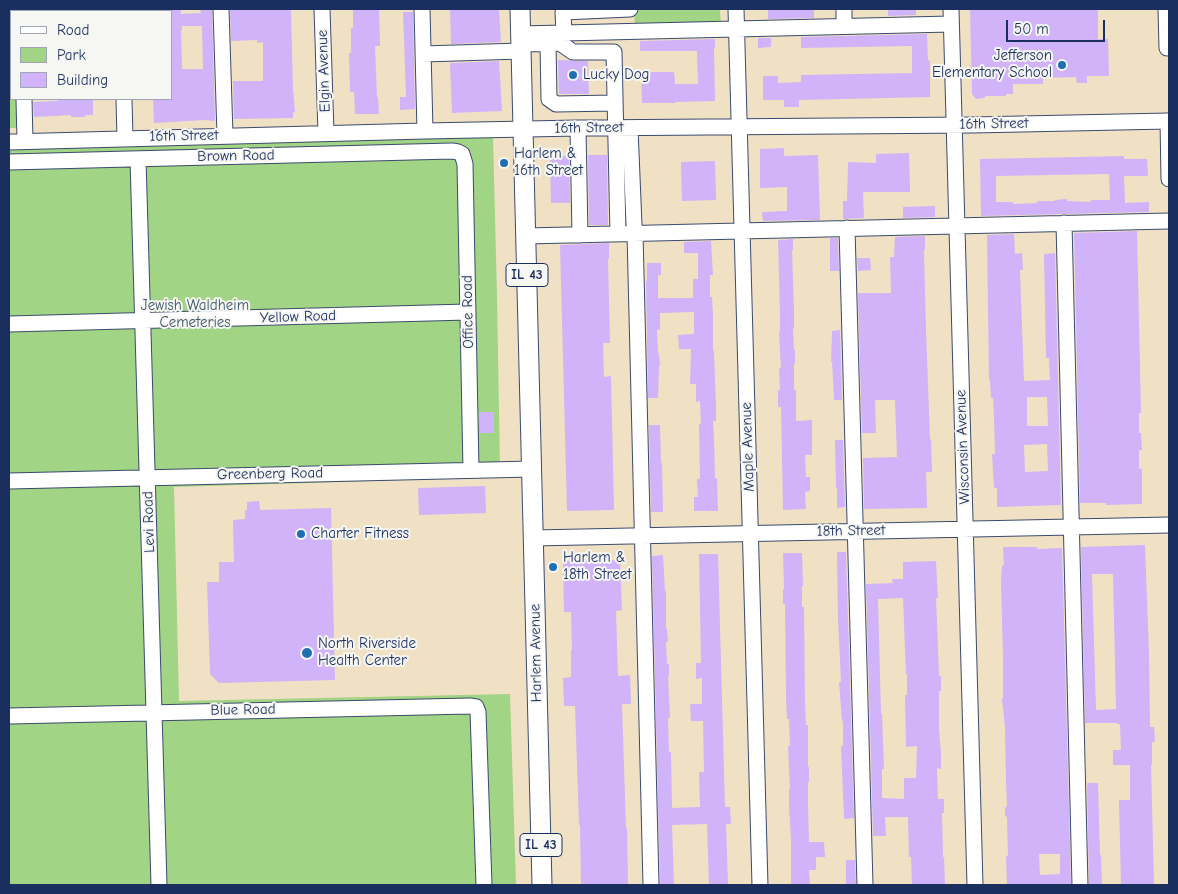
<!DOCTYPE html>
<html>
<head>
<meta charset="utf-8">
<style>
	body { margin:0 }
	#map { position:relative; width:1178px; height:894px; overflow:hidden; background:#f0e1c4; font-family:"Comic Neue",sans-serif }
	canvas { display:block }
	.frame { position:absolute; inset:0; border:10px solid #1b2f5e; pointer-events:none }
	.legend { position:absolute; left:10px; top:10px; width:162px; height:90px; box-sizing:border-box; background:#f6f6f2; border:1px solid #9ea6b7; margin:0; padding:6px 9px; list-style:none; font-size:15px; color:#1b2f5e }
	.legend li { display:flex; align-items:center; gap:10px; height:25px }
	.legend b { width:25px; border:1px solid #9ea6b7 }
	.scale { position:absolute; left:1006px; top:20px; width:99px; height:22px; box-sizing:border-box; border:2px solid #1b2f5e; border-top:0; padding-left:6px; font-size:15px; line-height:18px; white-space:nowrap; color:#1b2f5e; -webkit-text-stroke:4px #f6f6f2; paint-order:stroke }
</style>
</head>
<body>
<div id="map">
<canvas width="1178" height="894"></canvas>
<div class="frame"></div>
<ul class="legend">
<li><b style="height:6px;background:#fff"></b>Road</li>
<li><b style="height:14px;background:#a1d484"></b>Park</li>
<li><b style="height:14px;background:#d0b3f8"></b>Building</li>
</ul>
<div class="scale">50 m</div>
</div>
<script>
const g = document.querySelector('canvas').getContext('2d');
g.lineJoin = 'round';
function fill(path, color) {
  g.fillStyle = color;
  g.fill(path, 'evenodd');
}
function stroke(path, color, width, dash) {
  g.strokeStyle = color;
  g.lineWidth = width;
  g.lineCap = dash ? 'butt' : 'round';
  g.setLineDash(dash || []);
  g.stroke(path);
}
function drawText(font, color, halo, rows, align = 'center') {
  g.font = font + ' "Comic Neue",sans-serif';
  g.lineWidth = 4;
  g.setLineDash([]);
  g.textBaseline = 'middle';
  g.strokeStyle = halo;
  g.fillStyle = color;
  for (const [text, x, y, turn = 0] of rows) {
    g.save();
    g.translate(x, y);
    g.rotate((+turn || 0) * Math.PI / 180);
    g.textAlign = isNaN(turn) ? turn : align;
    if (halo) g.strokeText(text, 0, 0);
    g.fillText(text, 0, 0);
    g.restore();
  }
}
const green = new Path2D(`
	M9 9H15L16 11H11V99H18L19 128H9Z
	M634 9H720L721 28 635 30Z
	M493 137 497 296 500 469 505 477 174 487 179 701 510 694 516 885H9V149Z`);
const building = new Path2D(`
	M171 9H181V14L201 13 200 9H212L215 121 204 120 154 123 153 99H171ZM182 26H202L203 69H182L181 30H182Z
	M230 9H291L293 89 295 112 293 113V118L234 119 233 81H263V42L257 43V40L231 41Z
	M353 9H379L380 46H375L377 97H378L379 114H355L354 92H350L349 53H351V28H353Z
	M450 9H499L501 42 451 44Z
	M768 9H814V18L768 19Z
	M888 9H916V15L888 16Z
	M970 9H1098V39H1108L1109 76H1087V83H1077L1076 77 1043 78V84H1013V94H1006V96H986L984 98 976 99 972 94Z
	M403 12H413L415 109 400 110V97H406Z
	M927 34 928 61 930 60V97L799 100V107H784V100H763V76H778V83L801 82V75L912 73V46L801 48V37Z
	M758 38H771V47L758 48Z
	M715 39V48H714L715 101 675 102V103H642L641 72H674L675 84H698L697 51H640V41Z
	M558 60 588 61 589 94H559Z
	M499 61 502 111 452 113 450 64 451 63Z
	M58 99H93V115H85V117H71V115L34 117 33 102 58 101Z
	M784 148V156L818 155 820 220 763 221 762 212 787 211V187L760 188V149Z
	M909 153 910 192H863L864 218 843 219V201H847L848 162 876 163V154Z
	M588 155H607L608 225H589Z
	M550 156H569L570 203H551Z
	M1124 156V159H1147L1148 176H1124L1125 203 1149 202V212L981 216 980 159ZM1109 174 1110 200H1091V202L1067 201V199L1055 200V201H1037V203L1013 204V202H996V176Z
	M715 161 716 200 682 201 681 162Z
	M935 206V217L903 218V207Z
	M1137 231 1141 413H1139V433H1141L1142 450H1139V469H1142V504L1106 505V503H1080L1074 233Z
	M1014 234 1015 254 1022 253 1023 270H1020L1024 381 1050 380 1049 358H1046L1044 254 1055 253 1061 505 997 507V488H994L992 454H995L994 418 993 398H991L990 380H989L987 235ZM1027 397H1047L1048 426H1027ZM1047 444 1048 471 1025 472 1024 445Z
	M925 236V250H924L926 331 930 439 931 440 932 472H926L927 508 864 509 863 458 897 457 895 400H875L876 433H862L858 293H891L890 257H894L895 237Z
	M830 238H838L839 271H830Z
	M793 239V250H792L794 310V328H793L794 350H795V364H794V390H796V421L812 420V455H805L806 477H810V491L805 492 806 509 783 510 781 407H778V390H780L779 368H781L779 333 780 332V314L778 240Z
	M711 241 713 275H710V297H712L713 314V351H714L716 406V421H713L714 439 715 478H717L718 511H694V497H698L697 479H700L699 424H701L700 401 696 402V384H690L691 349H679L678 335 694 334V312L660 313V329L657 330 658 353H659L660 366H659L658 398H648L646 281H647V263H661V275H658V298H693V279H698V253H684V242Z
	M609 243V259H608L610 343H603L604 377 611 376 614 510 567 511 560 245Z
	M857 258H870L871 270 858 271Z
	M840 330 842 400H834L832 362H831L832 331Z
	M479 412H494V433H480Z
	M649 425H660L661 463H662L663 512H651Z
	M835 440H843L845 507 837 508V488H836Z
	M485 486 486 513 419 515 418 488Z
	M259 501 260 510 331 508 335 680 219 683 210 674 207 582H219V562H234L233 520 245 519V510H247V502Z
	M1145 545 1149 654 1150 727H1154L1155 742H1152V765H1151L1154 885H1121L1119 800H1130V765H1113V750H1121L1120 724H1117V723H1085L1081 547ZM1092 574H1113L1116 709 1096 710Z
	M1003 547H1037V549L1062 548 1071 885H1007L1006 856H1008L1007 817 1005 816V808L1007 806 1006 782 1005 728 1002 699 1003 698V656L1001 584 1002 566 1004 565ZM1039 854H1060V874L1040 875Z
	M837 552H846L854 818 844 819 841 746H843V721H842L839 682H841L838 619Z
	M783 553H802L803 586H802V607H804L805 703 806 725H808V767H809V782H808V804L809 842H824L825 857H816V870H809L810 885H791V840L789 807V789H790L788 746H790L789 719H787L786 698 785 604H783V589H784Z
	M699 554H718L725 807H730L731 824H726L728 885H709L707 824 672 825 674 885H660L652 556 663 555 665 591H666V629H667L668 642H666L667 664H669V677H668L670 718H668L669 752H671L672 808 700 807 699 772H704L703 721H691L690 704H702V678L696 679V663H701Z
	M620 560 622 610 616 611 618 676 630 675 631 704H622L626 828H627L628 885H581L580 825H579L575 706H564L563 678 571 677V650H572L571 612H564L563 561Z
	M936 561 938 598H936L937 622 939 676H941V691H939V731L941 752V769L937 768 938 799H944V813H942L943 857H944L945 885H912L911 857H909L908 817H885L886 836H873L866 584 893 583 892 579H903V562ZM903 598 906 674H907V695H905L906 747 917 746 916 778H904V799L882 798V769H884L882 714H881L878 599Z
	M1087 783H1098L1100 855H1101L1102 885H1089Z
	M846 860H855L856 885H846Z`);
const minor = new Path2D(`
	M21 9V11
	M121 9V11
	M221 9 225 135
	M322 9 326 133
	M422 9 425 131
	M736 9 760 885
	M844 9V26
	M951 9 975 885
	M1166 9 1167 48
	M564 33 563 12 630 9
	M520 34 951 24
	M521 44 560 43 573 52H614L618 234
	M548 44 549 99 556 104 615 103
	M423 54 521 51
	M24 99 25 141
	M124 99 125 138
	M1168 121 1169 179
	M578 128 580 235
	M630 128 634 225 635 233 651 885
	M9 142 425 131 578 128 972 125 1169 121
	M138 159 159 885
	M9 162 452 151 458 152 462 154 465 164 471 470
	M1064 223 1080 885
	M847 228 865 885
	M526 236 1169 221
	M9 324 468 312
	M9 481 532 469
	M533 538 1169 525
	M9 716 470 706 476 707 478 712 484 885`);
const major = new Path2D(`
	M520 9 542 885`);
const markers = [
	[1062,65,5,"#1f6fb2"],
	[573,75,5,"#1f6fb2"],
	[504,163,5,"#1f6fb2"],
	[301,534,5,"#1f6fb2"],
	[553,567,5,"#1f6fb2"],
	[307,653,6,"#1f6fb2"]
];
const shields = [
	[527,275,42],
	[541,845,42]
];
const shieldNames = [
	["IL 43",527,275],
	["IL 43",541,845]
];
const poiNames = [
	["Jefferson",1052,56,"right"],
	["Elementary School",1052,73,"right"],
	["Lucky Dog",583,75],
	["Harlem &",514,154],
	["16th Street",514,171],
	["Charter Fitness",311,534],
	["Harlem &",563,558],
	["18th Street",563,575],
	["North Riverside",318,644],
	["Health Center",318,661]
];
const streetNames = [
	["Elgin Avenue",324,71,-92],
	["16th Street",994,124,-1],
	["16th Street",589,128,-1],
	["16th Street",184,136,-1],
	["Brown Road",236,156,-1],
	["Office Road",468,312,-91],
	["Yellow Road",298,317,-2],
	["Maple Avenue",748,447,-92],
	["Wisconsin Avenue",963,447,-92],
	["Greenberg Road",270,474,-1],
	["Levi Road",149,522,-92],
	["18th Street",851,531,-1],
	["Harlem Avenue",536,653,-91],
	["Blue Road",243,710,-1]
];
const parkNames = [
	["Jewish Waldheim",195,306],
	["Cemeteries",195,323]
];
fill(green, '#a1d484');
fill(building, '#d0b3f8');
stroke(minor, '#3b4a6d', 17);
stroke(major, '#3b4a6d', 21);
stroke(minor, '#fff', 15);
stroke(major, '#fff', 19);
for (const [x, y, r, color] of markers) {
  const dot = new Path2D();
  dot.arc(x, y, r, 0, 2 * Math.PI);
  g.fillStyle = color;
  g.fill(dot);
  stroke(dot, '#f6f6f2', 2);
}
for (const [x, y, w] of shields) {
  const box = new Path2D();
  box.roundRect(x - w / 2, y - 11.5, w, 23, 4);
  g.fillStyle = '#f6f6f2';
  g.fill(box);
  stroke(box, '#1b2f5e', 1);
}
drawText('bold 14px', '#1b2f5e', null, shieldNames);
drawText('15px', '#1b2f5e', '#f6f6f2', poiNames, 'left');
drawText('15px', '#1b2f5e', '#f6f6f2', streetNames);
drawText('15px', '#3c5868', '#f6f6f2', parkNames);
</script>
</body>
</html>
